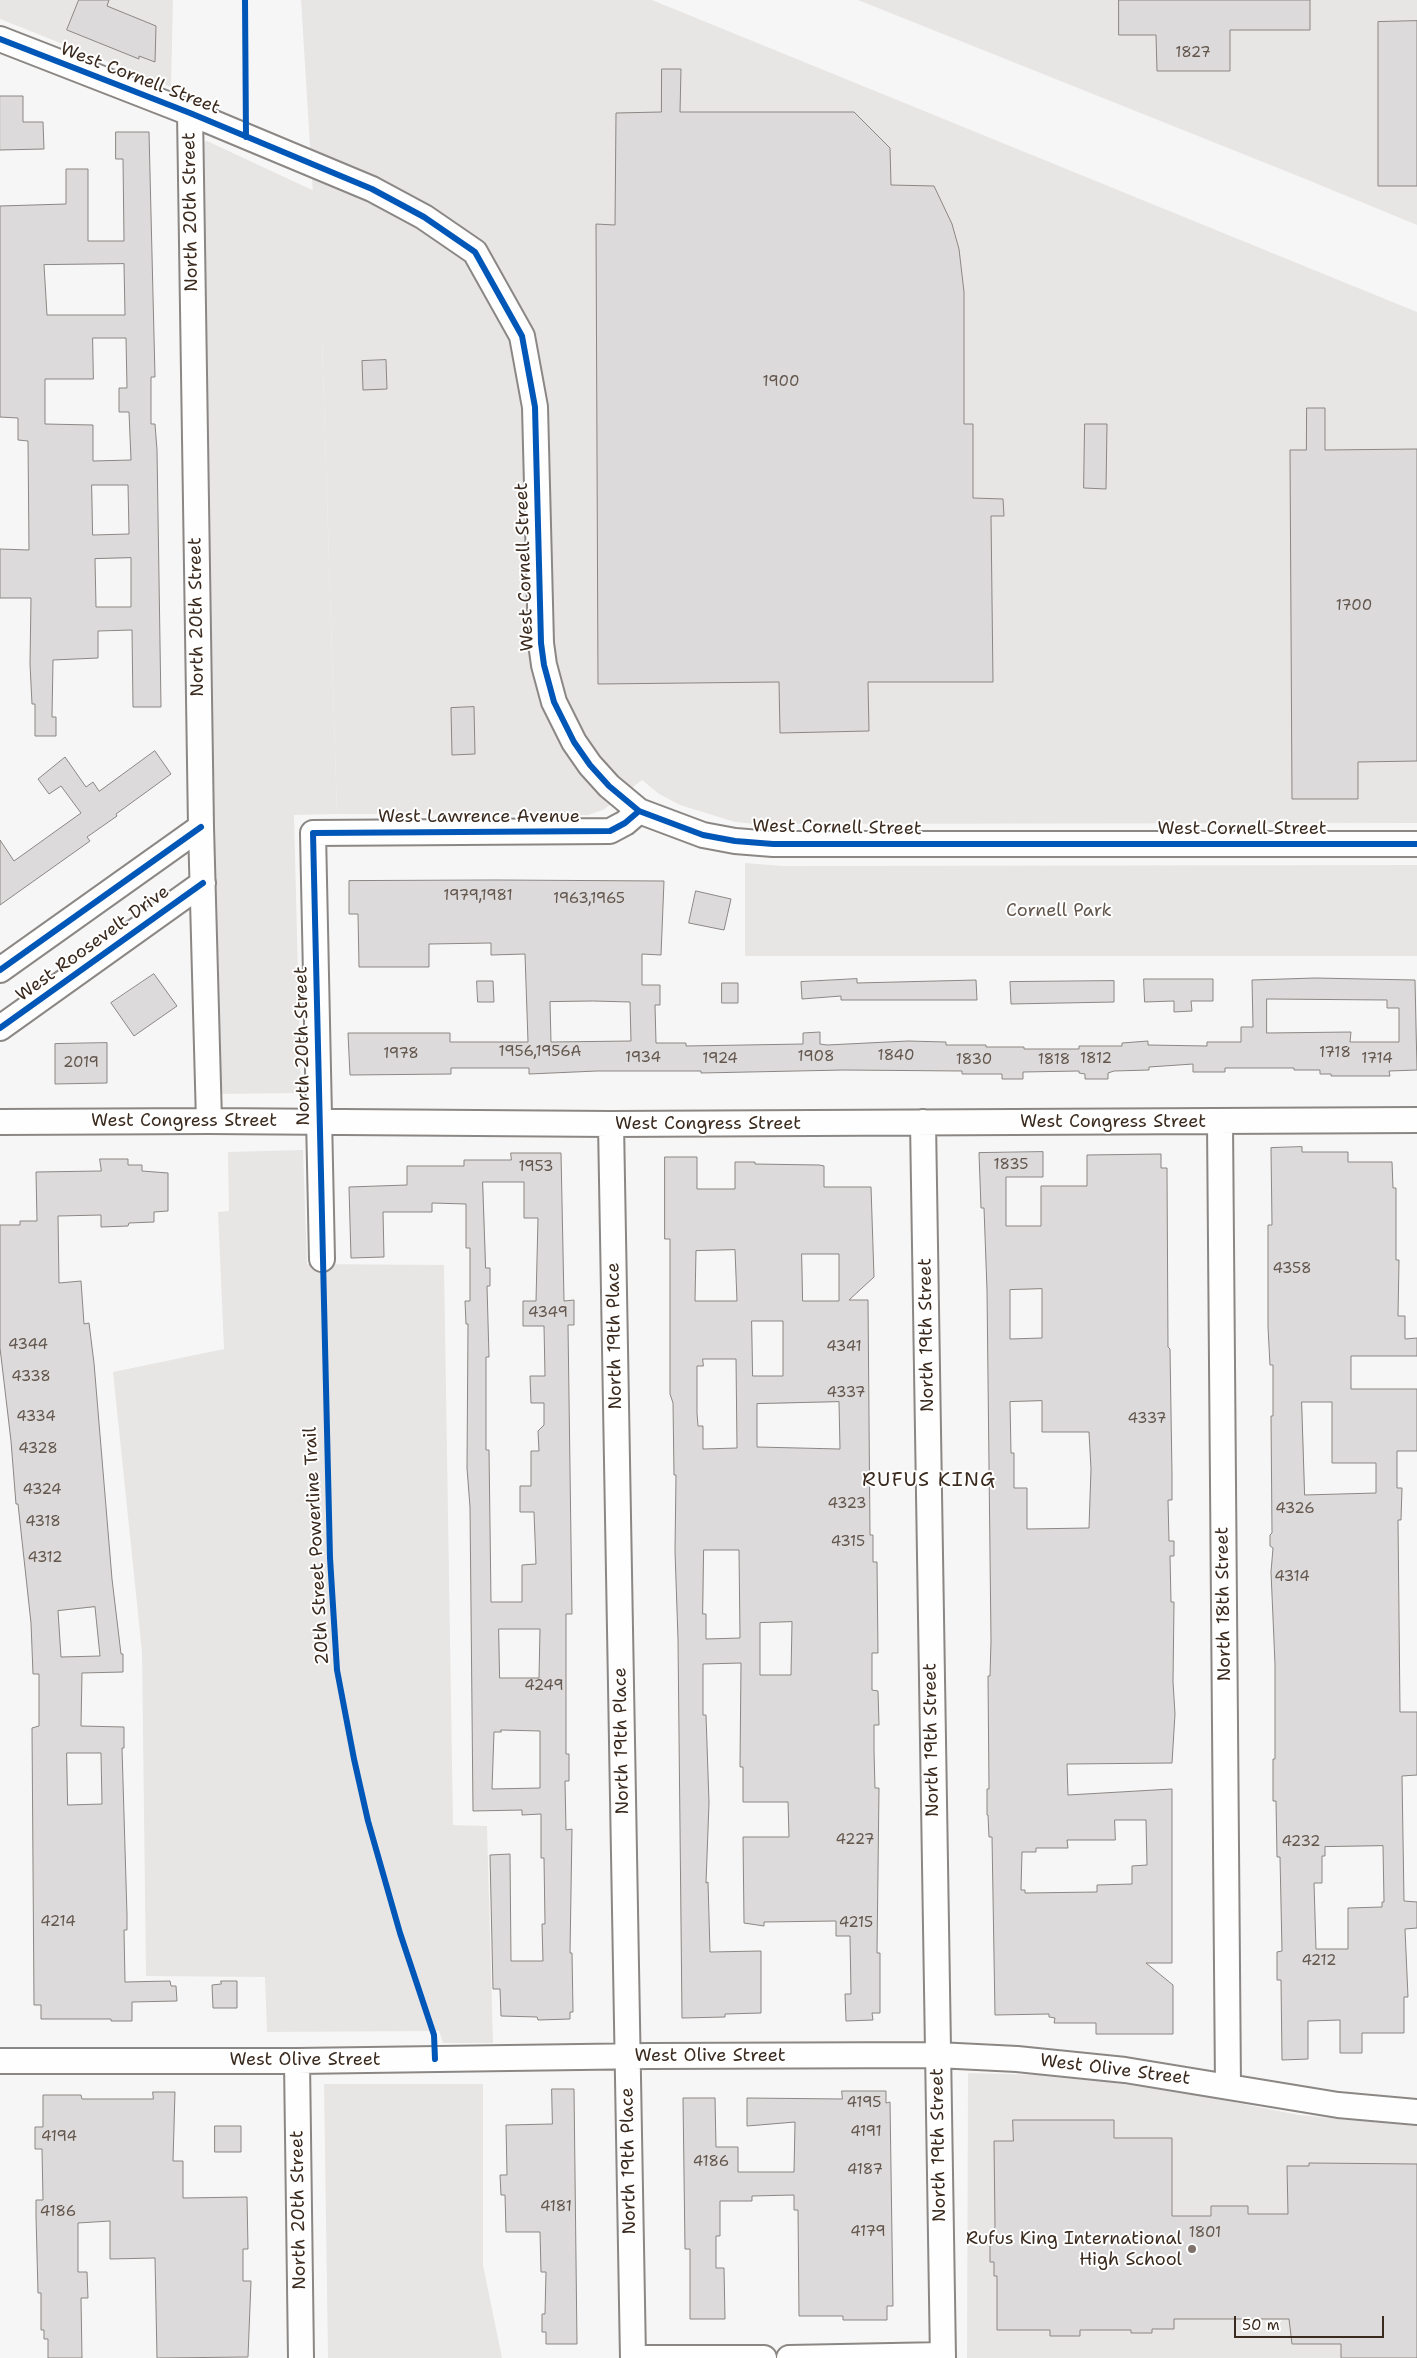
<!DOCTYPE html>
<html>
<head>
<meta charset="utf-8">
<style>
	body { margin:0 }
	#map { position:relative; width:1417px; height:2358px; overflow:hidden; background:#f7f6f6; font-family:"Shantell Sans",sans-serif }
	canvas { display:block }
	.scale { position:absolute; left:1234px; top:2316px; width:150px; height:22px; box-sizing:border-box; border:2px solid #3b2a1e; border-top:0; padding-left:6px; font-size:15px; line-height:18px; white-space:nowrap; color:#3b2a1e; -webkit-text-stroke:4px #fff; paint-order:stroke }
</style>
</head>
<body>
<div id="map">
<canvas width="1417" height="2358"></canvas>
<div class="scale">50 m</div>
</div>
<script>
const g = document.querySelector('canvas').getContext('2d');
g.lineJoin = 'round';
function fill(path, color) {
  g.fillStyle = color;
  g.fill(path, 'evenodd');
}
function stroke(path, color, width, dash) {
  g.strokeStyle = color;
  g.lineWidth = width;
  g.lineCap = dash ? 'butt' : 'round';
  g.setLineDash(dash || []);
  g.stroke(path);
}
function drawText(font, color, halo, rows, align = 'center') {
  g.font = font + ' "Shantell Sans",sans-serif';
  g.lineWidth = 4;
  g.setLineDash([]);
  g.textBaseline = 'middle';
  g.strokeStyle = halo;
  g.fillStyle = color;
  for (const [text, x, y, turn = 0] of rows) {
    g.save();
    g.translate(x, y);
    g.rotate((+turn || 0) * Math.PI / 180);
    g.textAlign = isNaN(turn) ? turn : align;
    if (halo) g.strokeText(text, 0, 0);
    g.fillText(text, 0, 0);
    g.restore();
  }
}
const built = new Path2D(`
	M0 0H173L171 87 0 19Z
	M301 0H652L1417 312V823L754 824 735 822 680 805 659 794 642 780 603 810 588 815 337 814 322 340Z
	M858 0H1417V225L1298 176Z
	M968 2073 1046 2075 1110 2082 1207 2097 1299 2115 1417 2126V2358H967Z`);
const green = new Path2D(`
	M207 141 310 189 401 226 406 337 322 340 337 814 294 815 301 1093 219 1094 199 153 202 143Z
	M423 240C457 263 477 298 495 334L424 336 420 251Z
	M745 863 783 866 1417 865V956H745Z
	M303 1150 307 1264 444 1265 453 1825 487 1826 493 2043H443L439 2031 267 2032 265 1977 146 1976 142 1652 113 1372 224 1349 218 1212 229 1211 228 1152Z
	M324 2084H483V2265L502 2358H328Z`);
const building = new Path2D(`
	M79 0H109L107 6 156 26 155 62 139 56V59L67 30Z
	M1119 0H1310V30H1230V71H1157L1156 35H1119Z
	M1417 21V186H1378V22Z
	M662 69H681L680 112H854L890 148 891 185 934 186 952 224 959 249 964 292V424H973V498L1003 499 1004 516H991L993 682H868L869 731 780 733 779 682 598 684 596 224 615 225 616 113 661 112Z
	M0 96H23V122H43L44 149 0 150Z
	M116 132H149L155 377H151V424H155L157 450 161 707H133L132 630 98 631V658L53 660 52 717H56V736H35V704H32L30 664 31 598H0V549L29 550 28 441 18 440V418L0 417V206L66 204V169H88V241H124L123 159H116ZM124 264 125 315H47L44 265ZM93 338H126L127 388H119V412H129L131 460 93 461V425L45 424V379H93ZM92 485H128L129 534 93 535ZM131 558V607H96L95 559Z
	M386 360 387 389 363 390 362 361Z
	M1307 408H1325V450L1417 449V761L1358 762V799H1292L1290 450H1306Z
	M1085 424H1107L1106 489 1084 488Z
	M474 707 475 754 452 755 451 708Z
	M155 751 171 774 116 814 117 816 87 837 90 841 0 905V840L14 861 81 813 61 786 49 794 38 779 65 757 86 787 93 782 99 791Z
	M495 880 664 881 661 955 642 954V985H660V1005H655L656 1043H686V1046L803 1044V1033L820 1032V1044L827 1045 908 1041 946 1042V1045H986V1047H1024V1049H1079V1046H1122V1043L1148 1041V1045L1207 1046V1042H1241V1027H1253L1252 980 1315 978 1415 980 1417 1070 1389 1071 1390 1076H1331V1074H1320V1070H1294V1068H1225V1072H1193V1064L1149 1067V1070L1114 1071 1108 1073V1079H1085V1074L1079 1073V1071L1023 1072V1079H1002V1074H962V1071L844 1070 701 1073V1071H597L529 1074V1068H451V1074L350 1075 348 1033H450V1042H528L525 954 491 955V943L429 944V967H359L358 914H349V881ZM1267 999 1387 1000V1008H1399V1042H1350L1351 1032 1267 1033ZM593 1001 630 1002 631 1041 551 1042 550 1002Z
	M696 891 731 899 724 930 689 923Z
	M154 974 177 1006 134 1036 111 1003Z
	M857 979V983L976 980 977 1000H841V996L802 999 801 982Z
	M1144 979H1213V1001H1191L1192 1011 1174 1012V1001L1145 1002Z
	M477 981H493L494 1002H478Z
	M1114 981V1002L1011 1004 1010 982Z
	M722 983H738V1003H722Z
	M107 1043V1083L55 1084V1044Z
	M1302 1147V1152H1348V1162H1392L1393 1188H1396V1260H1399L1398 1316H1405V1339L1417 1338V1356H1351V1389H1417V1451H1397V1488H1402L1401 1520H1398L1400 1712H1417V1775L1402 1776 1404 1901 1417 1902V1928L1405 1929 1408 1997H1404V2033H1362V2053H1340V2020L1308 2021V2059L1282 2060 1281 1980H1277V1952L1282 1951 1280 1857H1277L1276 1801H1273V1759H1275V1664L1271 1572 1273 1548 1270 1546V1535L1272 1533 1271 1416H1273V1365H1270L1268 1327V1225H1272L1271 1148ZM1302 1402H1332V1463H1376V1493L1305 1495ZM1383 1846 1384 1902H1382V1907L1348 1908V1949H1316L1314 1883H1322V1856H1325V1847Z
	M1043 1152V1177H1006V1226H1041V1186H1087V1155L1161 1154V1168H1167L1168 1347 1170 1349 1172 1475V1500H1168L1169 1541H1174V1556H1170L1171 1602H1174L1173 1682 1175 1714 1172 1763 1067 1764 1068 1795 1172 1789V1963H1146L1173 1985V2034H1096V2023H1054L1055 2018 1049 2017V2014L995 2015 992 1837H989L988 1815H987V1789H989L988 1676H990L991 1641 987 1290 984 1208H981L979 1153ZM1042 1289V1338L1010 1339V1290ZM1042 1401V1432H1089L1091 1469 1089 1528 1027 1529V1488H1014V1453H1011L1010 1402ZM1115 1820H1146L1147 1865 1132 1866V1884L1097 1885V1892L1025 1893V1890H1021L1022 1852H1036V1848H1068L1067 1840H1115Z
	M511 1153H561L564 1301 574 1300V1325H568L572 1614H566V1754H569V1781H565L566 1830 572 1829 570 1953H572L573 2012H570V2019L538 2020 537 2017 501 2016 500 1989H493L490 1855 510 1854 511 1961H543L542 1924H545L544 1858H541V1814L522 1815V1810L473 1811 470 1507 467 1468 468 1324H466L465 1301H470V1248H466V1204L432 1203V1212H383L384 1257 351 1258 349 1187 407 1185V1166H464V1160H511ZM483 1182H524V1218H538L536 1301H523V1326H544L545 1376H530L531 1403H544V1425L538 1431 539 1451H531V1486H520V1512H534L536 1564 522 1565V1602H491L489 1450H486V1357H489L487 1286H490V1268H486ZM499 1629H540L539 1678H500ZM501 1730 540 1731V1788L492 1789 494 1732H501Z
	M665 1157H697V1189H735V1162H755V1164L819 1165 824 1166V1187H871L874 1277 849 1300H868L870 1535H873V1562H877L878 1653H872V1690L878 1691 879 1725H874V1751L875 1788H879L877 1953H880V2013H872L873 2020 846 2021 845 1994H851L850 1936H836V1921L764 1922V1926L744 1923 743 1837H789L788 1802H743V1767H740L741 1663 703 1664V1715H706L709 1803 706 1883 708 1882 710 1952 761 1951V2013L725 2014V2017L682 2018 678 1639 675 1551 676 1475H674L673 1403 670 1394V1239H665ZM735 1250 737 1301H695L696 1251ZM802 1254H839V1301H803ZM752 1321H783V1376H753ZM703 1359H736L737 1448 703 1449V1426H698L697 1413V1366H703ZM839 1402 840 1449 757 1447V1404ZM704 1550H739L740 1638 706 1639V1614H703ZM792 1622 791 1675H760V1623Z
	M100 1159H128V1165H142V1171L168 1173V1211L154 1212V1222L129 1223 128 1226 101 1227V1215L58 1216 59 1283 81 1281 84 1324 89 1323 94 1363 112 1579 121 1654H123V1672L82 1673 81 1726 124 1727V1748H122L127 1915V1930H124L125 1982 170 1981 171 1986H176L177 2001 132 2002V2021H111V2019H41V2005H34L32 1728 39 1726V1674H33L31 1623 18 1504H16L11 1441 0 1348V1225H20V1221H37L36 1172 101 1171ZM95 1607 100 1656 61 1657 58 1611ZM67 1753H101L102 1804 68 1805Z
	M221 1981H237V2008H213L212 1985 221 1984Z
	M552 2089H574L577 2344H546V2332H542V2314H545L546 2272H541L540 2232H506L505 2195H501L500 2175H507L506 2125 552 2124Z
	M842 2091H886V2103L890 2102 893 2306H887V2320H843V2316H799L798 2210H794V2195L752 2196V2201H720V2236H716V2268H724L725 2319H690V2249H685L683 2098H715L716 2147H738V2172H794L795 2122 747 2126V2098L842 2099Z
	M153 2092H175L173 2161H183V2198L247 2197 248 2249H243V2281H251L248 2357 157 2358 155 2258 110 2259V2221L78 2223V2272H87L88 2298H81L82 2358H48V2339H44V2330H41V2293H38L36 2216V2200H43L42 2149H35V2127H43V2095H81L82 2099H153Z
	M1013 2120H1114V2138H1172V2216H1211V2206H1248V2214H1288L1287 2166H1309V2163L1417 2164V2358H1341V2344H1292L1289 2319H1174V2329H1152V2333H1131V2330H1080V2336H1050V2330H997V2276H994V2262H990V2240H993L995 2226 994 2141H1013Z
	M215 2126H241V2152H215Z`);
const minor = new Path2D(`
	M0 39 190 113 372 189 424 217 475 252 522 336 535 407 541 643 544 665 554 702 574 742 590 765 609 786 639 811 703 835 735 841 773 844H1417
	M190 113 201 827 209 1121
	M0 970 201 827
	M0 1028 203 883
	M0 1122 209 1121 611 1124 1417 1120
	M923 1122 943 2358
	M1220 1122 1228 2086
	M611 1124 633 2358
	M322 1259 313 833 610 831 625 823 639 811
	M0 2061H297L650 2056 937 2055 1017 2059 1125 2070 1338 2105 1417 2112
	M297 2061 301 2358
	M645 2358H764
	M789 2358 943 2355`);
const cycleway = new Path2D(`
	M245 0 246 137
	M0 39 190 113 372 189 424 217 475 252 522 336 535 407 541 643 544 665 554 702 574 742 590 765 609 786 639 811 703 835 735 841 773 844H1417
	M0 970 201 827
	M0 1028 203 883
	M435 2059 434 2035 400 1933 368 1821 354 1759 337 1670 330 1558 313 833 610 831 625 823 639 811`);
const markers = [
	[1192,2249,5,"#7d716a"]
];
const numberNames = [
	["1827",1193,53],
	["1900",781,382],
	["1700",1354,606],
	["1979,1981",478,896],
	["1963,1965",589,899],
	["1956,1956A",540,1052],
	["1718",1335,1053],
	["1978",401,1054],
	["1840",896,1056],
	["1908",816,1057],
	["1934",643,1058],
	["1924",720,1059],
	["1812",1096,1059],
	["1714",1377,1059],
	["1830",974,1060],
	["1818",1054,1060],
	["2019",81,1063],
	["1835",1011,1165],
	["1953",536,1167],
	["4358",1292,1269],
	["4349",548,1313],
	["4344",28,1345],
	["4341",844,1347],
	["4338",31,1377],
	["4337",846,1393],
	["4334",36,1417],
	["4337",1147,1419],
	["4328",38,1449],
	["4324",42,1490],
	["4323",847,1504],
	["4326",1295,1509],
	["4318",43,1522],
	["4315",848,1542],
	["4312",45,1558],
	["4314",1292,1577],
	["4249",544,1686],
	["4227",855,1840],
	["4232",1301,1842],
	["4214",58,1922],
	["4215",856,1923],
	["4212",1319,1961],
	["4195",864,2103],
	["4191",866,2132],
	["4194",59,2137],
	["4186",711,2162],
	["4187",865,2170],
	["4181",556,2207],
	["4186",58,2212],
	["4179",868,2232],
	["1801",1205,2233]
];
const streetNames = [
	["West Cornell Street",140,79,21],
	["North 20th Street",191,212,-91],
	["West Cornell Street",525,567,-92],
	["North 20th Street",197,617,-91],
	["West Lawrence Avenue",479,817],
	["West Cornell Street",837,828,1],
	["West Cornell Street",1242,829],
	["West Roosevelt Drive",93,944,-36],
	["North 20th Street",303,1046,-91],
	["West Congress Street",184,1121],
	["West Congress Street",1113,1122],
	["West Congress Street",708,1124],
	["North 19th Street",927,1335,-91],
	["North 19th Place",615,1336,-91],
	["20th Street Powerline Trail",317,1546,-93],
	["North 18th Street",1224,1604,-91],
	["North 19th Street",932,1740,-91],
	["North 19th Place",622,1741,-91],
	["West Olive Street",710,2056],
	["West Olive Street",305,2060],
	["West Olive Street",1115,2070,7],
	["North 19th Street",939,2145,-91],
	["North 19th Place",629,2161,-91],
	["North 20th Street",299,2210,-91]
];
const parkNames = [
	["Cornell Park",1059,911]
];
const poiNames = [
	["Rufus King International",1182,2239],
	["High School",1182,2260]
];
const quarterNames = [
	["RUFUS KING",929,1481]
];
fill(built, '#e8e6e5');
fill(green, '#e8e6e4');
fill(building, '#dcdada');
stroke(building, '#8b8784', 1);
stroke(minor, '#8b8784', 28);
stroke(minor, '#fefefe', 24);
stroke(cycleway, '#0057b8', 6);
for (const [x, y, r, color] of markers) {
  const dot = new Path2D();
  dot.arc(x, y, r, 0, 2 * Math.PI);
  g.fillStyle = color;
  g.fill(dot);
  stroke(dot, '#fff', 2);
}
drawText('15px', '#63564d', null, numberNames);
drawText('18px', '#3b2a1e', '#fff', streetNames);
drawText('18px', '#63564c', '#fff', parkNames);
drawText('18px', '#3b2a1e', '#fff', poiNames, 'right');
g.letterSpacing = '1px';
drawText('20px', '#3b2a1e', '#fff', quarterNames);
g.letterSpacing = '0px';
</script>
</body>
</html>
